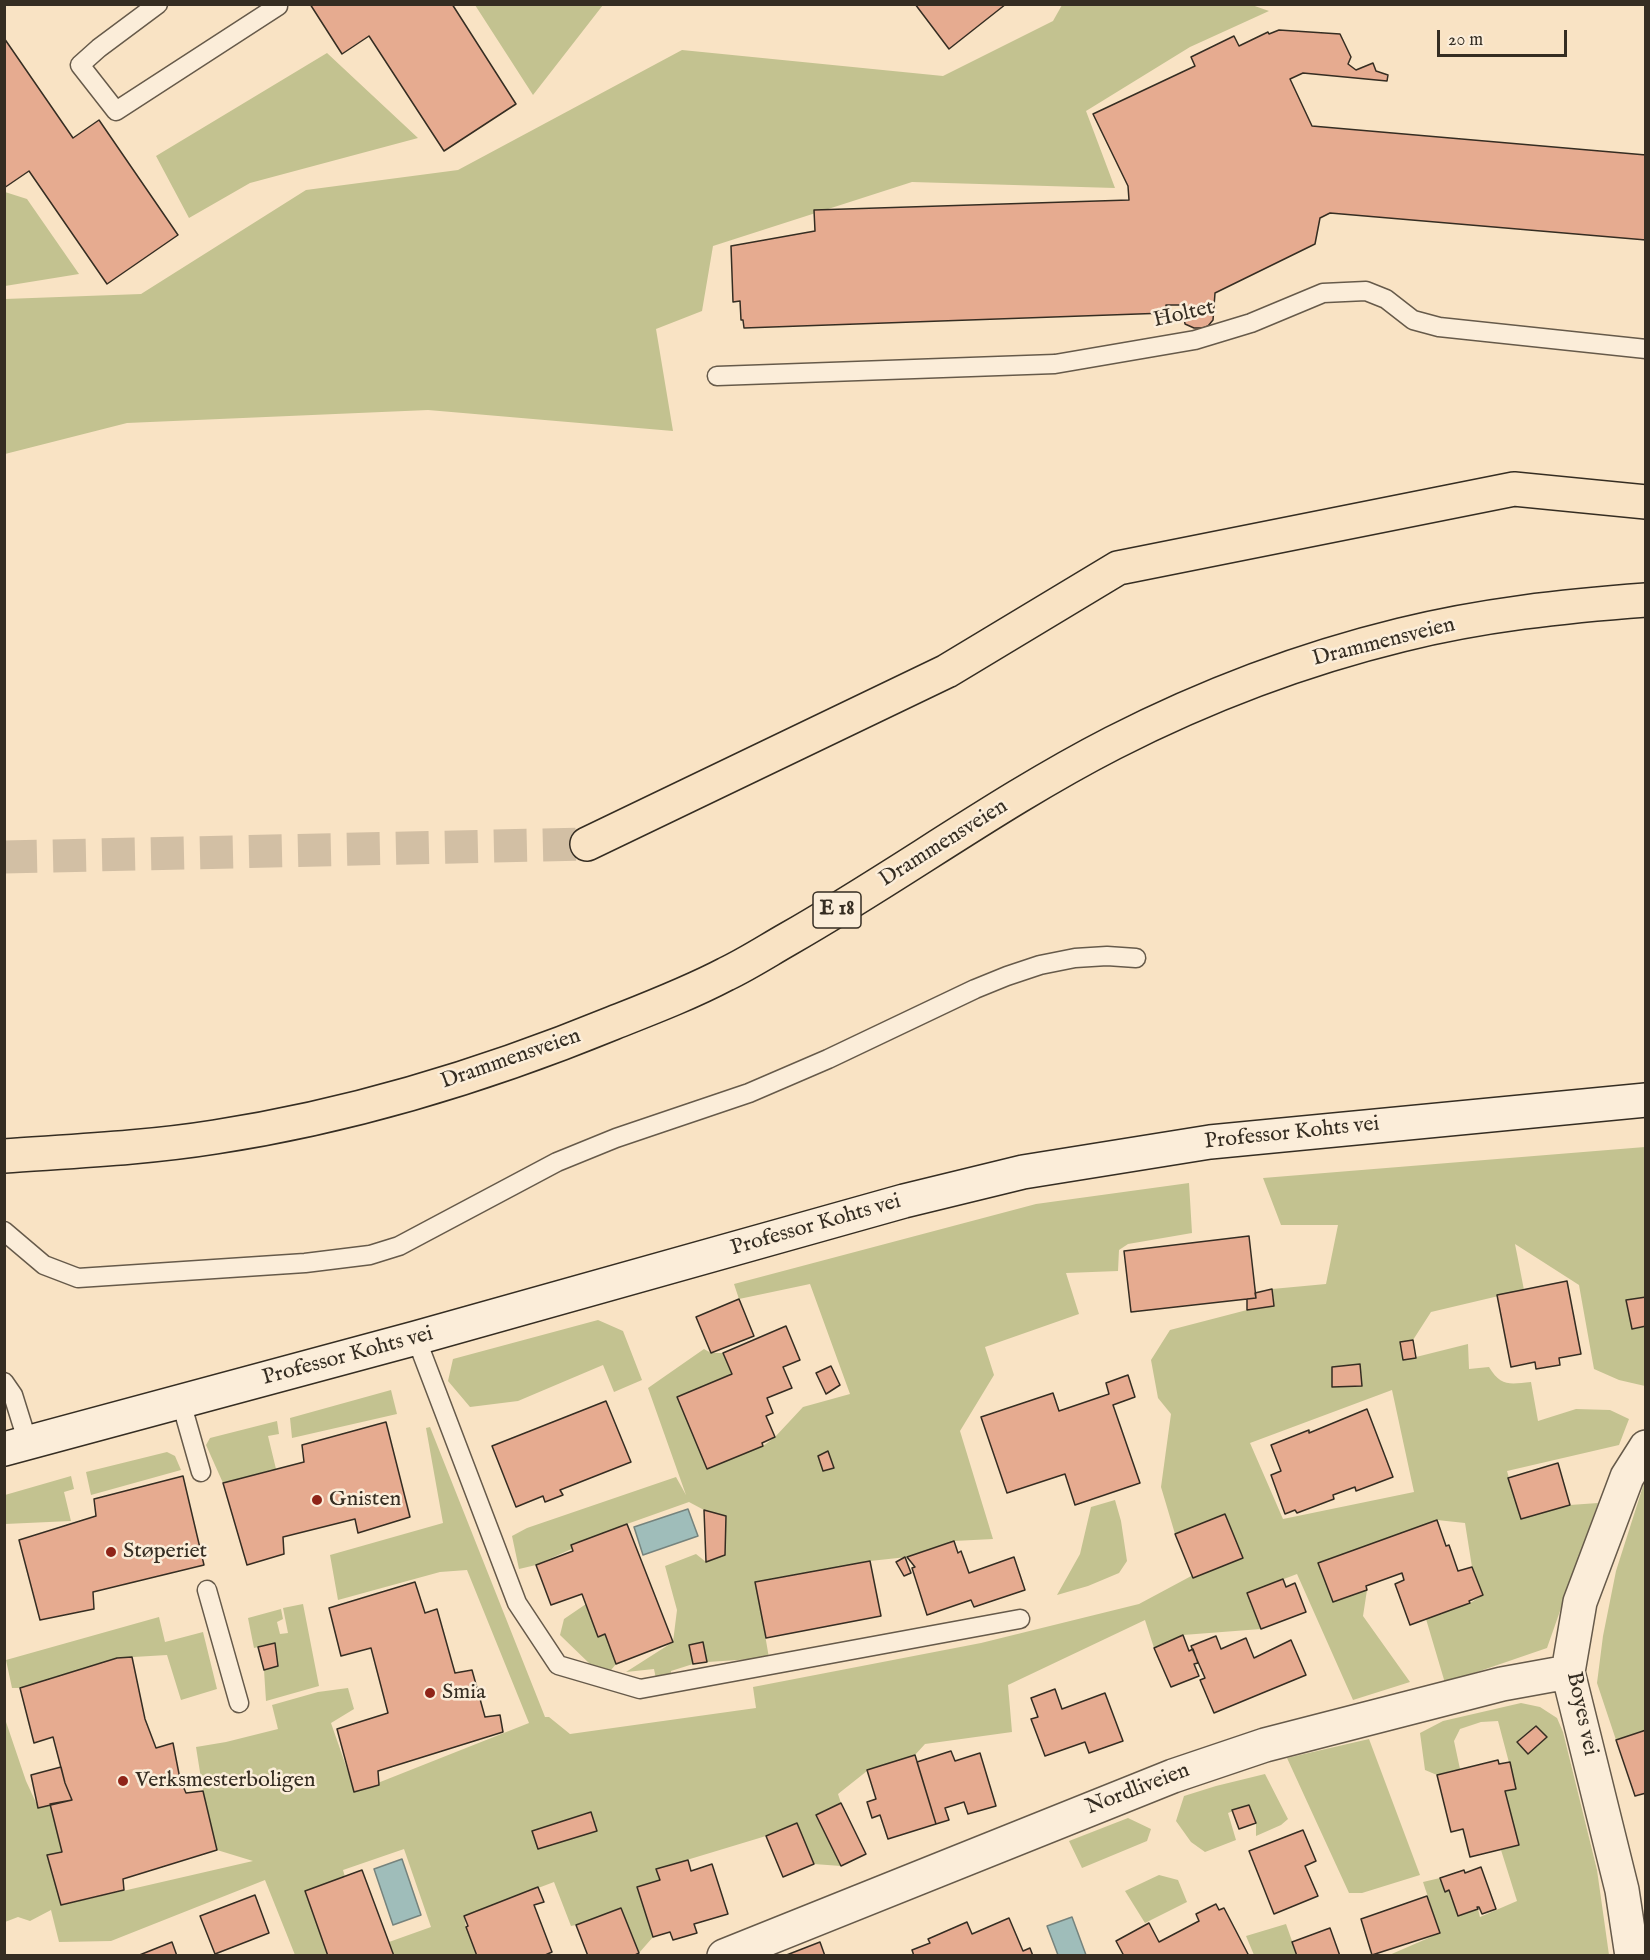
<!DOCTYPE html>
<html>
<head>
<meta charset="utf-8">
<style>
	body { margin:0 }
	#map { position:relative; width:1650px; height:1960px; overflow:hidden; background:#f9e3c4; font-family:"IM FELL English",serif }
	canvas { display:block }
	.frame { position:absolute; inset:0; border:6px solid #352d22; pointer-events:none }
	.scale { position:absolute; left:1437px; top:30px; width:130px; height:27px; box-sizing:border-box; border:3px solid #352d22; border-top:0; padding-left:8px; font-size:18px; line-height:21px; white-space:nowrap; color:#352d22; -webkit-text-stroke:4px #fbedd9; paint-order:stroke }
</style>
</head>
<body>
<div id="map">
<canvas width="1650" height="1960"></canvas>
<div class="frame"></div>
<div class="scale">20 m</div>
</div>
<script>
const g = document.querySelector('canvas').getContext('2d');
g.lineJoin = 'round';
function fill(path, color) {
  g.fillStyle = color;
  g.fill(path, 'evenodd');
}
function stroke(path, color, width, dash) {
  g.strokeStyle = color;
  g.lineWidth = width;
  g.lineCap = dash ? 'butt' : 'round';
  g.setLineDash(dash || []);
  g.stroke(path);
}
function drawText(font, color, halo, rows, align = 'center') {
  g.font = font + ' "IM FELL English",serif';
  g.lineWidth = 5;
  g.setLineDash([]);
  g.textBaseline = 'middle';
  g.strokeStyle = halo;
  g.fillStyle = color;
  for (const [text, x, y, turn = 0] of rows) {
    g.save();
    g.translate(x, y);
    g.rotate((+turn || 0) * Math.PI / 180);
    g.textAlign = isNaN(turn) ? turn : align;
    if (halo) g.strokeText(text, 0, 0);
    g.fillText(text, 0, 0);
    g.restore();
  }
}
const green = new Path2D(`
	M1249 4 1269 11 1190 47 1086 111 1115 188 912 182 713 246 702 311 656 329 673 431 428 410 127 423 5 454V299L141 294 306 190 458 170 682 50 943 76 1053 21 1062 5Z
	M475 5H603L533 95Z
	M327 53 418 138 250 183 189 218 156 156Z
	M5 192 27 199 79 274 5 286Z
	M1645 1147V1297L1626 1301 1632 1329 1645 1326V1386L1619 1380 1594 1369 1579 1285 1515 1244 1524 1290 1431 1312 1413 1340 1400 1342 1404 1360 1468 1344 1469 1369 1489 1367C1501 1387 1510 1384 1531 1382L1538 1421 1576 1409 1610 1410 1629 1419 1619 1445 1507 1471 1521 1519 1570 1505 1598 1503 1547 1648 1445 1683 1426 1619 1470 1603 1483 1595 1472 1567 1465 1523 1437 1520 1319 1564 1333 1602 1367 1590 1363 1616 1410 1682 1353 1700 1297 1574 1247 1593 1261 1629 1183 1635 1154 1648 1145 1620 1008 1685 1012 1732 925 1744 915 1755 867 1771 838 1794 841 1803 817 1815 841 1866 814 1864 797 1824 766 1836 657 1869 660 1880 637 1887 653 1937 639 1953 621 1908 576 1925 571 1926 554 1882 464 1916 466 1927 477 1955H394L389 1942 431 1927 404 1849 343 1870 345 1877 328 1955H295L265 1880 111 1941 59 1942 51 1910 30 1921 18 1917 5 1922 4 1716 26 1781 38 1807 50 1804 62 1852 47 1855 62 1905 253 1861 217 1850 203 1791 196 1747 226 1742 278 1729 272 1705 318 1692 348 1688 354 1709 331 1723 355 1792 529 1723 467 1570 440 1572 338 1600 330 1555 443 1523 426 1428 430 1427 545 1717H549L570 1734 756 1708 753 1687 981 1643 1139 1604 1195 1574 1243 1558 1225 1514 1175 1534 1161 1487 1171 1414 1158 1398 1151 1360 1170 1330 1247 1310 1274 1306 1272 1289 1326 1284 1338 1225H1281L1263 1178ZM1360 1365 1362 1386 1332 1387V1367ZM1392 1390 1414 1492 1283 1519 1250 1443Z
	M1189 1183 1192 1233 1128 1244 1119 1250 1118 1271 1066 1273 1079 1314 985 1347 994 1375 960 1431 993 1539 954 1541 907 1557 870 1561 756 1582 769 1658 707 1662 703 1643 690 1645 693 1664 671 1671V1678L656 1679 654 1669 626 1672 673 1642 677 1610 665 1566 696 1554 706 1562 726 1516 704 1510 689 1502 627 1524 536 1565 519 1569 512 1536 527 1528 676 1477 686 1495 648 1388 704 1349 711 1353H723L732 1374 707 1468 763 1446 775 1437 803 1407 850 1394 810 1284 739 1299 734 1284 1036 1204Z
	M598 1320 623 1331 642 1380 614 1392 603 1365 518 1401 470 1407 448 1381 453 1359Z
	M391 1390 397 1414 292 1438 290 1418Z
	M277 1421 279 1434 268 1436 276 1469 223 1483 206 1445 210 1438Z
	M167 1452 175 1456 181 1470 91 1495 86 1472Z
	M71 1476 74 1489 64 1492 71 1521 5 1524V1495Z
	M1645 1480V1730L1616 1740 1597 1683 1603 1636 1616 1571Z
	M1115 1500 1121 1521 1127 1561 1119 1573 1088 1586 1057 1595 1080 1554 1091 1507Z
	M303 1604 319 1686 266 1701 264 1670 278 1666 275 1643 254 1648 248 1618 281 1609 283 1619 277 1622 280 1634 288 1633 283 1608Z
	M586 1604 598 1636 605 1634 616 1664 607 1675 593 1667 560 1635 564 1619Z
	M159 1617 165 1642 203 1632 217 1689 181 1700 167 1655 117 1658 20 1688H12L6 1660Z
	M1521 1703 1540 1707 1557 1718 1563 1732 1597 1870 1609 1955 1387 1956 1440 1933 1423 1882 1440 1878 1445 1892 1449 1890 1459 1916 1478 1909 1480 1917 1517 1901 1501 1850 1518 1845 1505 1791 1516 1789 1498 1721 1481 1722 1460 1729 1454 1741 1460 1769 1437 1775 1425 1770 1420 1733 1443 1721ZM1536 1726 1547 1737 1527 1753 1517 1742Z
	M1369 1739 1420 1875 1362 1893H1349L1287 1758Z
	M1265 1774 1288 1819 1281 1825 1256 1836V1823L1249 1805 1228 1813 1236 1840 1205 1852 1191 1842 1176 1821 1184 1796 1216 1786Z
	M1128 1818 1151 1829 1147 1841 1082 1868 1069 1841Z
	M1159 1875 1178 1880 1187 1902 1145 1923 1125 1891Z
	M1286 1924 1297 1955H1254L1246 1936Z`);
const water = new Path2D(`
	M688 1509 698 1536 643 1555 634 1527Z
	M402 1859 421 1915 393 1925 374 1869Z
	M1072 1917 1086 1955H1058L1047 1926Z`);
const building = new Path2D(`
	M310 4H452L516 104 444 151 369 36 342 54Z
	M915 4H1006L949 49Z
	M1279 30 1340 34 1351 57 1348 64 1356 70 1373 63 1376 71 1388 75 1387 81 1303 73 1290 79 1312 126 1646 155V240L1330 213 1320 218 1315 244 1215 293 1213 320 1208 326 1203 328H1194L1185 324 1182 305H1166V313L744 328 743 320H741L740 301 733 302 731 246 815 231 814 210 1129 200 1128 186 1093 114 1195 66 1191 57 1234 36 1239 46 1268 32 1269 34Z
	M4 38 73 138 99 120 178 235 107 284 29 171 4 188Z
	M1249 1236 1256 1298 1131 1312 1124 1251Z
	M1567 1281 1581 1354 1559 1358 1560 1365 1536 1369 1535 1362 1511 1367 1497 1295Z
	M1272 1289 1274 1306 1247 1310V1299L1256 1298 1255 1293Z
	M1646 1297V1326L1632 1329 1626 1300Z
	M739 1299 754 1336 711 1353 696 1317Z
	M786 1326 800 1360 783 1367 792 1388 767 1398 773 1413 766 1416 775 1437 762 1443 763 1446 707 1469 677 1397 732 1374 723 1353Z
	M1413 1340 1416 1358 1403 1360 1400 1342Z
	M1360 1364 1362 1386 1332 1387V1367Z
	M831 1366 840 1385 826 1394 816 1373Z
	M1128 1375 1135 1397 1113 1405 1140 1483 1075 1505 1065 1474 1007 1493 981 1417 1053 1393 1059 1411 1109 1394 1106 1383Z
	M606 1401 631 1462 560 1490 563 1495 545 1502 543 1496 516 1507 492 1446Z
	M1367 1409 1393 1477 1356 1491 1355 1487 1333 1495 1334 1499 1297 1513 1295 1510 1285 1514 1271 1475 1281 1471 1271 1445 1309 1430V1433Z
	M386 1422 410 1517 358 1533 355 1519 283 1537 284 1554 247 1565 223 1483 304 1462 302 1445Z
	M828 1451 834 1468 823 1471 818 1456Z
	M1558 1463 1570 1505 1521 1519 1508 1478Z
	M183 1476 204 1565 93 1592 94 1609 40 1620 19 1540 96 1516 94 1499Z
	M704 1510 726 1516 725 1555 706 1562Z
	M1225 1514 1243 1558 1193 1578 1175 1534Z
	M1437 1520 1446 1546 1449 1545 1458 1571 1472 1567 1483 1595 1469 1601 1470 1603 1410 1625 1395 1584 1404 1580 1402 1573 1366 1586 1367 1590 1333 1602 1318 1563Z
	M627 1524 673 1642 616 1664 605 1634 598 1637 582 1594 551 1605 536 1565 573 1551 571 1545Z
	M954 1541 958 1553 961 1551 969 1573 1014 1557 1025 1590 974 1607 971 1600 927 1615 912 1568 915 1567 907 1557Z
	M905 1557 911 1573 904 1576 896 1562Z
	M870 1561 881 1616 766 1638 755 1582Z
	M1283 1579 1286 1587 1295 1583 1306 1612 1261 1629 1247 1593Z
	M415 1582 425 1613 437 1609 455 1673 472 1670 485 1717 500 1715 503 1732 378 1771 379 1785 354 1792 337 1729 388 1713 371 1648 341 1656 329 1608Z
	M1183 1635 1189 1651 1193 1649 1198 1663 1194 1664 1199 1676 1171 1687 1154 1648Z
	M1216 1636 1221 1649 1246 1638 1254 1658 1291 1640 1306 1675 1214 1713 1200 1680 1205 1678 1191 1646Z
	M703 1642 707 1662 693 1664 689 1645Z
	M275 1643 278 1666 264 1670 258 1647Z
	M132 1657 145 1719 156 1748 173 1743 180 1779 186 1793 203 1791 217 1850 123 1879 124 1890 61 1905 47 1855 62 1852 50 1804 72 1800 65 1783 53 1737 34 1743 20 1688 117 1658Z
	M1055 1689 1062 1709 1105 1693 1123 1741 1089 1753 1085 1742 1045 1756 1031 1719 1038 1717 1031 1698Z
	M1536 1726 1547 1737 1528 1754 1517 1742Z
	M1646 1730V1793L1635 1796 1616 1740Z
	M951 1751 955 1761 980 1753 996 1806 968 1814 964 1802 945 1808 949 1820 936 1824 917 1762Z
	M915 1755 936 1824 888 1839 880 1815 872 1818 867 1802 876 1799 867 1770Z
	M1498 1760 1499 1764 1510 1762 1516 1789 1505 1791 1519 1845 1470 1857 1463 1829 1451 1832 1437 1775Z
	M61 1767 65 1783 72 1800 38 1808 31 1775Z
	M841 1803 866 1854 841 1866 816 1815Z
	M1249 1805 1256 1823 1239 1829 1232 1810Z
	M591 1812 597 1831 538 1849 532 1831Z
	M797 1823 814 1864 783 1877 766 1836Z
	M1303 1830 1316 1861 1305 1866 1318 1896 1274 1914 1249 1851Z
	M688 1860 691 1871 712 1864 728 1914 694 1924 697 1933 673 1940 670 1932 653 1937 637 1887 660 1880 656 1869Z
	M1481 1867 1496 1909 1482 1914 1479 1907H1477L1478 1909 1458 1916 1449 1890 1445 1892 1440 1878 1464 1870 1465 1873Z
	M362 1870 394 1956H328L305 1891Z
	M538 1887 544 1902 534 1905 552 1952 543 1956H477L466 1927 468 1926 464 1916Z
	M255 1895 269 1933 215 1954 200 1916Z
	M1427 1896 1440 1933 1372 1955 1361 1919Z
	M1216 1904 1219 1910 1224 1908 1249 1956H1124L1116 1941 1149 1923 1159 1942 1199 1921 1196 1914Z
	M621 1908 639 1953 633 1956H588L576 1925Z
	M1009 1918 1023 1951 1030 1948 1033 1956H914L912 1950 930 1943 928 1939 967 1922 972 1934Z
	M1330 1928 1340 1956H1297L1292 1942Z
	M172 1942 177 1956H137Z
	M820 1942 825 1956H784Z`);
const trunkTunnel = new Path2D(`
	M4 857 587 844`);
const service = new Path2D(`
	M158 4 99 48 80 65 116 111 278 6V4
	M717 376 1055 364 1195 340 1251 323 1323 293 1366 291 1386 299 1413 320 1439 327 1646 349
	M4 1231 44 1265 78 1278 305 1263 370 1255 399 1246 557 1162 616 1138 749 1093 828 1059 975 989 1007 976 1040 965 1075 958 1107 956 1136 958
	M416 1338 517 1603 558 1665 640 1689 1020 1619
	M4 1382 13 1395 28 1443
	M181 1402 201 1472
	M207 1590 239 1703`);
const minor = new Path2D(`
	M724 1956 1173 1776 1265 1745 1502 1684 1568 1672
	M1632 1956 1622 1890 1568 1672 1580 1602 1627 1477 1646 1447`);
const secondary = new Path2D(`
	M4 1449 416 1338 904 1201 1023 1172 1210 1142 1646 1100`);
const trunk = new Path2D(`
	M587 844 947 671 1118 568 1514 489 1646 502
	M4 1156C75 1151 146 1148 215 1137 352 1116 486 1075 613 1023 651 1008 690 993 726 974 747 964 767 951 788 939 897 877 1000 801 1113 743 1203 697 1303 659 1401 635 1481 615 1564 606 1646 600`);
const markers = [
	[317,1500,6,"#8f2418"],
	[111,1552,6,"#8f2418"],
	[430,1693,6,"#8f2418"],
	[123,1781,6,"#8f2418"]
];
const shields = [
	[837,910,48]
];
const shieldNames = [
	["E 18",837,910]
];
const streetNames = [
	["Holtet",1184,315,-13],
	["Drammensveien",1384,643,-14],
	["Drammensveien",944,844,-32],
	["Drammensveien",511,1060,-19],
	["Professor Kohts vei",1292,1134,-6],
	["Professor Kohts vei",816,1226,-16],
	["Professor Kohts vei",348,1357,-15],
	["Boyes vei",1581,1714,78],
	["Nordliveien",1138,1790,-21]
];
const poiNames = [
	["Gnisten",329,1500],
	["Støperiet",123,1552],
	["Smia",442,1693],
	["Verksmesterboligen",135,1781]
];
fill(green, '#c3c290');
fill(water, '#9fbdba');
stroke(water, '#75837d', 1.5);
fill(building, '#e6ab90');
stroke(building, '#352d22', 1.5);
stroke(trunkTunnel, '#d2bfa4', 33, [33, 16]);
stroke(service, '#665a4a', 21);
stroke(minor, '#665a4a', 36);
stroke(secondary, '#352d22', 36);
stroke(trunk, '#352d22', 36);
stroke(service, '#fbedd9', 18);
stroke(minor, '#fbedd9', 33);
stroke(secondary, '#fbedd9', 33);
stroke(trunk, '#f9e3c4', 33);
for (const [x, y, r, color] of markers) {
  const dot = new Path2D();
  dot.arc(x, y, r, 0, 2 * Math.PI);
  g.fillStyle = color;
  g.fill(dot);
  stroke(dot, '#fbedd9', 2);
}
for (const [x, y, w] of shields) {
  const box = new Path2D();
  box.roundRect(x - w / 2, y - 18, w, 36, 4.5);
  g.fillStyle = '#fbedd9';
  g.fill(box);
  stroke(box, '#352d22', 1.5);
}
drawText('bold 21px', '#352d22', null, shieldNames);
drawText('22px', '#352d22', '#fbedd9', streetNames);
drawText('22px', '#352d22', '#fbedd9', poiNames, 'left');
</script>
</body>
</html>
